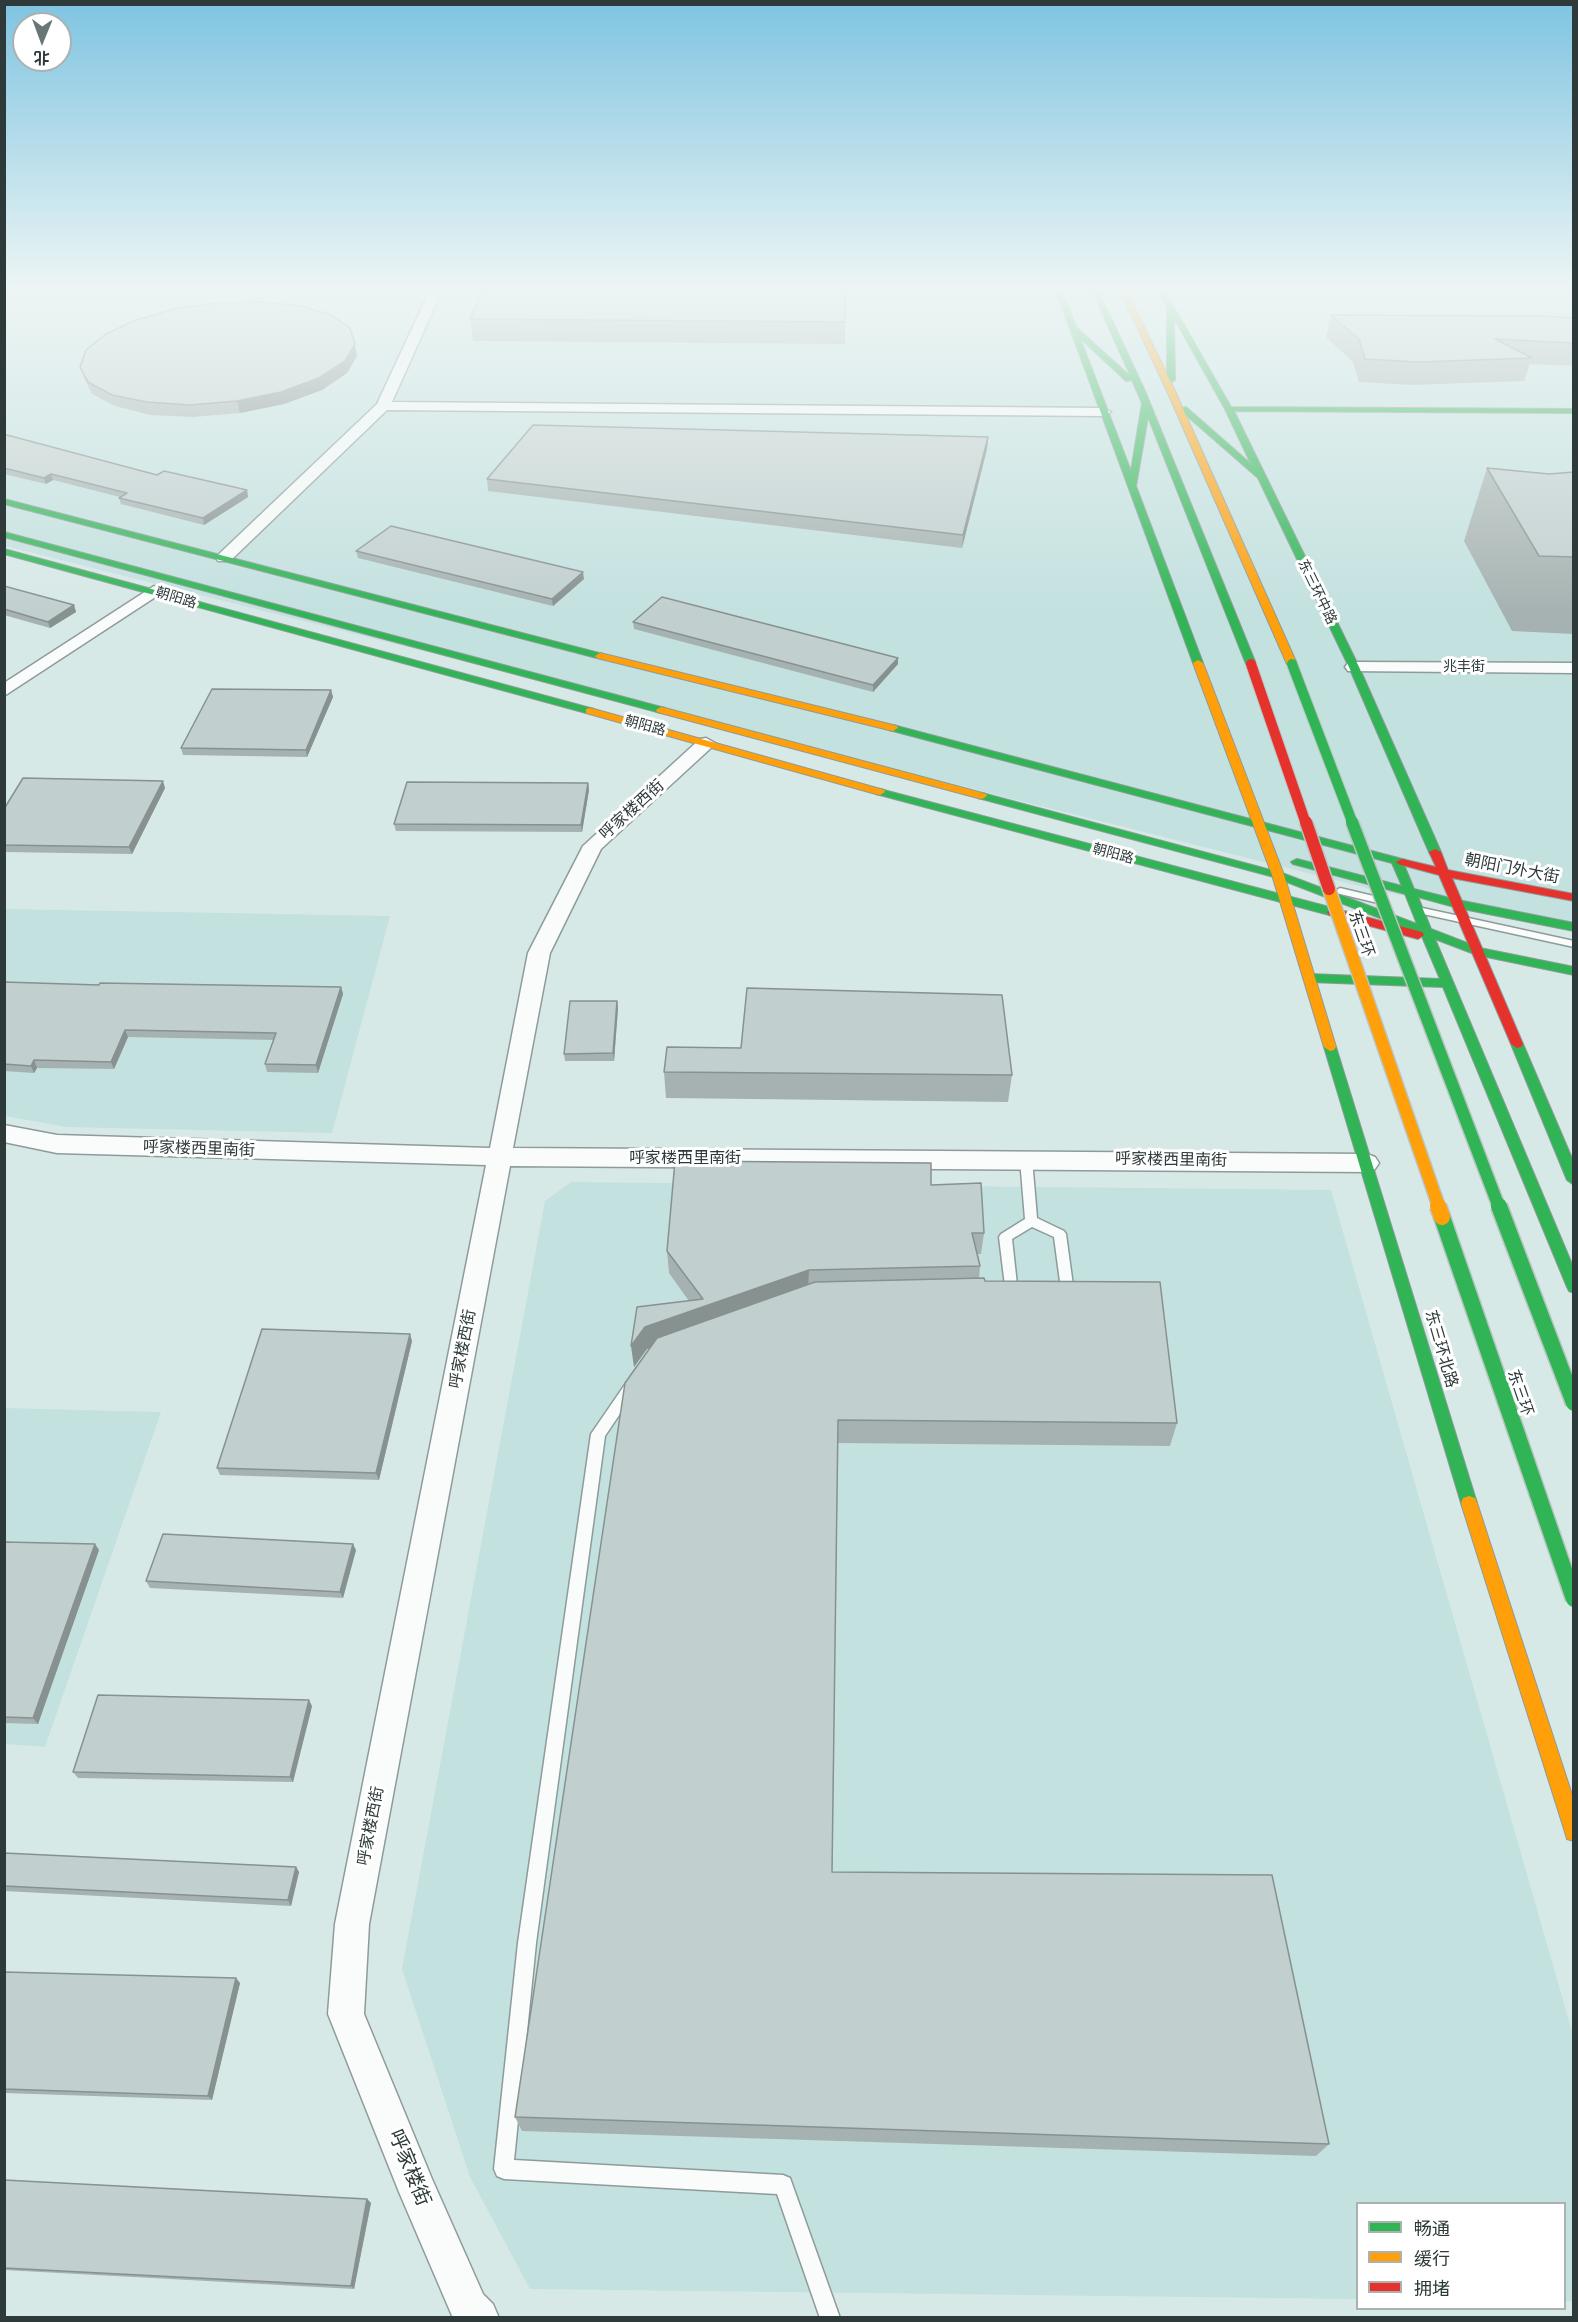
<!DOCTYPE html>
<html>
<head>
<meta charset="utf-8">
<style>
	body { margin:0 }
	#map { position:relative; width:1578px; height:2322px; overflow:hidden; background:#d7e9e7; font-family:"PT Sans","Noto Sans SC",sans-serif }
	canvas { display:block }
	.frame { position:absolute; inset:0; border:6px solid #2d3a39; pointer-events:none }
	.legend { position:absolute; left:1356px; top:2202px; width:210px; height:108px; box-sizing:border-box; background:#fff; border:2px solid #abb0b0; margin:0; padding:8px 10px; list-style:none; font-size:18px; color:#2d3a39 }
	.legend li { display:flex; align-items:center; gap:12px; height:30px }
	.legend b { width:30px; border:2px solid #abb0b0 }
	.north { position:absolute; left:12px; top:12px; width:60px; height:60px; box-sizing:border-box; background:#fff; border:2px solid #abb0b0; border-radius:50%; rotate:181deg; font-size:16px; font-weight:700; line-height:24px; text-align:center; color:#2d3a39 }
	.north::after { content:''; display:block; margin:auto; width:21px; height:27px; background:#687776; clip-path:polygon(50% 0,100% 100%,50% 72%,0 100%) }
</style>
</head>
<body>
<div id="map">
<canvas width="1578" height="2322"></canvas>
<div class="frame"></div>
<ul class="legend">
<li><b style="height:8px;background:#30b455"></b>畅通</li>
<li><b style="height:8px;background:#ff9f0a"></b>缓行</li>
<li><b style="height:8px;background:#e5322d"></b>拥堵</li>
</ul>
<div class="north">北</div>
</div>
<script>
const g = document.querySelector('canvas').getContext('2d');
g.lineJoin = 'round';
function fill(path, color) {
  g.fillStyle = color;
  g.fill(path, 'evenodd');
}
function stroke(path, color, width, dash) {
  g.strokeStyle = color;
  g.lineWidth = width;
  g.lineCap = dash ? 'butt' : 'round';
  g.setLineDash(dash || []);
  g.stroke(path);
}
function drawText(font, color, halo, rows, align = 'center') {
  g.font = font + ' "PT Sans","Noto Sans SC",sans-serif';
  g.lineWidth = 6;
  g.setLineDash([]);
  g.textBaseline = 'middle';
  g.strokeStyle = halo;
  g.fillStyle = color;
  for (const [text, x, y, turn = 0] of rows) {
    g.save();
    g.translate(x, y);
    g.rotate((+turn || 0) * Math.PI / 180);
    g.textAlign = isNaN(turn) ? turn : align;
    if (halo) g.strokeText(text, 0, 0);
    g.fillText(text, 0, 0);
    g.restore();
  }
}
const built = new Path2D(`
	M4 288H1573V928L1379 891 5 546Z
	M5 909 390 916 332 1133 67 1127 5 1116Z
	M571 1182 1331 1190 1573 2035V2301H1565L1564 2204H1358L1357 2299 530 2289 470 2177 402 1969 545 1201Z
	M4 1408 161 1412 45 1747 5 1744Z`);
const lane = new Path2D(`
	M1340 888 1382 898 1383 900 1378 903 1336 893 1335 891Z
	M1418 907 1574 941V947L1414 912 1413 910 1414 908Z
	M1026 1155 1032 1159 1037 1218 1064 1231 1066 1234 1074 1293 1073 1297H1060L1059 1293 1061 1289 1054 1237 1032 1227 1012 1239 1018 1294 1017 1298H1007L1006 1294 999 1237 1001 1234 1025 1219 1020 1159Z
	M631 1381 636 1383 638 1387 605 1436 536 1943 514 2160 783 2175 790 2178 840 2318H820L777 2194 504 2179 497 2176 494 2169 518 1943 591 1434 626 1383Z`);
const street = new Path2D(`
	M431 288H443L392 402 1104 408 1111 412 1104 416 387 410 230 561H218L216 558 218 555 377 404Z
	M154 586 162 591 160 594 4 696V683Z
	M1354 662 1574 663V673L1348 671 1345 667 1348 663Z
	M706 738 715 743 712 747 601 849 550 953 513 1148 1367 1154 1375 1157 1379 1163 1375 1169 1367 1172 510 1166 369 1924 364 2014 432 2179 483 2294 493 2304 499 2318H453L399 2192 328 2014 335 1924 486 1165 57 1153 4 1142V1125L57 1135 490 1148 528 953 583 846 700 739Z`);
const fast = new Path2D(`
	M1055 288H1061L1076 327 1131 377 1091 288H1097L1145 391 1256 664 1254 666 1246 664 1148 417 1136 486 1203 663 1198 666 1193 663ZM1080 338 1126 381 1132 380 1142 403 1131 471Z
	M1157 288H1163L1231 407 1574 409V413L1234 411 1359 667 1441 852 1439 854H1431L1429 852 1349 667 1258 478 1179 409 1186 407 1251 464 1225 409 1174 318 1175 380 1171 382 1167 380V307Z
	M4 499 603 654 605 656 597 658 4 504Z
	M4 532 665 708 666 710 661 713 657 712 4 537Z
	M4 549 594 709 595 711 594 713H586L4 554Z
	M893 725 1406 860 1408 862 1404 865 1414 889 1458 900 1574 923V931L1458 908 1418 897 1431 929 1480 948 1574 967V975L1477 955 1435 939 1574 1269V1293L1569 1291 1567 1287 1443 987 1309 982 1303 978 1309 974 1440 979 1421 934 1274 877 978 798 977 796 982 793 986 794 1282 873 1417 924 1405 894 1293 864 1291 862 1297 859 1402 886 1392 863 889 730 888 728Z
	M880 789 1337 909 1339 912 1333 916 876 794 875 792Z
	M1517 1040 1523 1044 1574 1163V1185L1567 1180 1511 1044Z
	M1330 1043 1336 1047 1477 1503 1475 1508 1469 1510 1463 1508 1461 1503 1324 1047Z`);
const slow = new Path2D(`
	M1119 288H1125L1175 391 1297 664 1295 666 1287 664 1167 391Z
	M600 653 897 726 898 728 893 731 597 658 595 656Z
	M1198 660 1203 663 1284 875 1336 1047 1334 1050 1330 1051 1324 1047 1272 875 1193 663Z
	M661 707 986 794 987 796 982 799 978 798 657 712 656 710Z
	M590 708 884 790 885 792 880 795 876 794 586 713V709Z
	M1469 1496 1475 1498 1477 1503 1574 1801V1841L1567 1839 1565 1832 1461 1503 1463 1498Z`);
const jam = new Path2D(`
	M1435 849 1441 852 1448 870 1574 894V901L1452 878 1523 1044 1521 1047 1517 1048 1511 1044 1439 875 1398 864 1396 862 1402 859 1436 867 1429 852Z
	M1333 908 1422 932 1424 935 1418 939 1329 915 1327 912Z`);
const fastBridgeFar2 = new Path2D(`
	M1292 664 1353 824`);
const fastBridgeFar1 = new Path2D(`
	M1352 822 1499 1207`);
const fastBridge = new Path2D(`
	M1499 1206 1574 1403
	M1442 1217 1574 1599`);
const slowBridgeFar1 = new Path2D(`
	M1329 889 1439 1207`);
const slowBridge = new Path2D(`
	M1438 1206 1442 1217`);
const jamBridgeFar1 = new Path2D(`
	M1251 664 1306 824`);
const jamBridge = new Path2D(`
	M1306 822 1329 889`);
const wall = new Path2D(`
	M4 288H29L28 289 4 290Z
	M1331 315 1574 318V366L1530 364 1524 381 1411 385 1359 382 1353 362 1326 337Z
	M470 319 845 322V344L473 341Z
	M357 356 347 373 322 390 284 404 240 413 193 417 150 415 115 406 92 394 84 378 80 367Z
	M4 436 157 475 247 490 248 497 204 525 121 504 119 498 120 497 53 480 46 484 4 474Z
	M988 437 987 449 962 548 488 491 487 479Z
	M1487 468 1549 474 1574 472V634L1512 631 1464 541Z
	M356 551 584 579 553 606 358 558Z
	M4 586 74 605 76 612 50 628 4 615Z
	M633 622 898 658V664L873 692 634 629Z
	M331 690 333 697 307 757 183 755 181 748Z
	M588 783 589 790 582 832 396 831 394 824Z
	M165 788 132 854 4 852V809Z
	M4 982 99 985 341 987 343 994 318 1073 267 1072 265 1064 274 1040 128 1037 114 1069 37 1068 34 1073 4 1071Z
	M617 1001 618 1008 614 1061H565L564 1054Z
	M664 1072 1012 1075 1008 1102 666 1098Z
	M931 1185 984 1233 981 1254H978L980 1266 979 1278 985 1281 1177 1423 1170 1446 838 1443 832 1872 1329 2144 1316 2156 522 2131 515 2117 650 1348 647 1349 634 1367 637 1307 689 1301 669 1273 667 1251Z
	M412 1341 379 1480 220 1475 217 1468Z
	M4 1542 99 1550 38 1724 4 1723Z
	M356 1550 343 1598 150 1588 146 1581Z
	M312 1706 293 1782 78 1778 73 1772Z
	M4 1853 296 1867 299 1872 291 1906 4 1891Z
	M4 1972 240 1983 212 2100 4 2093Z
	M4 2180 367 2199 371 2203 354 2289 4 2270Z`);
const shadedWall = new Path2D(`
	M355 344 357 356 347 373 322 390 284 404 240 413 237 401Z
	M988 437 987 449 962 548 963 535Z
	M51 474 53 480 46 484 44 478Z
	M247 490 248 497 204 525 203 518Z
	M583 572 584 579 553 606 552 599Z
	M74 605 76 612 50 628 48 622Z
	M898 658V664L873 692V685Z
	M331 690 333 697 307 757 306 750Z
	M163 781 165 788 132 854 129 847Z
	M588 783 589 790 582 832 581 825Z
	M341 987 343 994 318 1073 316 1065Z
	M617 1001 618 1008 614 1061 613 1053Z
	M125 1030 128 1037 114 1069 111 1062Z
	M34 1060 37 1068 34 1073 31 1066Z
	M809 1270 808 1292 647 1349 634 1367 631 1346 645 1327Z
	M410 1334 412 1341 379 1480 376 1473Z
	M95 1544 99 1550 38 1724 33 1718Z
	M353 1544 356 1550 343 1598 340 1592Z
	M309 1700 312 1706 293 1782 290 1777Z
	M296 1867 299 1872 291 1906 288 1900Z
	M236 1978 240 1983 212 2100 208 2096Z
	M367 2199 371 2203 354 2289 351 2286Z`);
const building = new Path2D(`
	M483 288H845V322L470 319Z
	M262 302 301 306 331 315 350 328 355 344 345 361 319 378 281 392 237 401 190 405 147 402 112 395 88 382 80 367 86 350 106 334 136 320 175 309 219 303Z
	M1331 315 1542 316 1574 318V343L1495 339 1532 358 1418 362 1365 359 1359 339Z
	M533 425 988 437 963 535 487 479Z
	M7 435 157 475 164 471 247 490 203 518 119 498 127 493 51 474 44 478 4 468V436Z
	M1487 468 1549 474 1574 472V557L1539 556Z
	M391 526 583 572 552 599 356 551Z
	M4 586 74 605 48 622 4 609Z
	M662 597 898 658 873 685 633 622Z
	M212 689 331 690 306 750 181 748Z
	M23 778 163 781 129 847 4 845V809Z
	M407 782 588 783 581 825 394 824Z
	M4 982 99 985 100 983 341 987 316 1065 265 1064 276 1033 125 1030 111 1062 34 1060 31 1066 4 1064Z
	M747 988 1002 995 1012 1075 664 1072 667 1047 741 1048Z
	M570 1001H617L613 1053 564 1054Z
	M675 1161 931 1163V1185L981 1183 984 1233H972L980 1266 809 1270 645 1327 631 1346 637 1307 703 1299 667 1251Z
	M984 1278 985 1281 1160 1282 1177 1423 838 1420 832 1872 1272 1875 1329 2144 515 2117 625 1383 657 1338 815 1282Z
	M262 1329 410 1334 376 1473 217 1468Z
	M163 1534 353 1544 340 1592 146 1581Z
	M4 1542 95 1544 33 1718 4 1717Z
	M98 1695 309 1700 290 1777 73 1772Z
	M4 1853 296 1867 288 1900 4 1886Z
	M4 1972 236 1978 208 2096 4 2089Z
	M4 2180 367 2199 351 2286 4 2268Z`);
const farStreetnames = [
	["东三环中路",1317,592,64],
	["朝阳路",176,598,17],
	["兆丰街",1464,667],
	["朝阳路",645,726,15],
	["朝阳路",1113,854,15]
];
const streetNames = [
	["呼家楼西街",632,810,-42],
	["朝阳门外大街",1512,869,11],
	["东三环",1361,934,71],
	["呼家楼西里南街",199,1149,2],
	["呼家楼西里南街",685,1158],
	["呼家楼西里南街",1171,1160,1],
	["呼家楼西街",463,1349,-79],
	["东三环北路",1441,1349,74],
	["东三环",1520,1393,71],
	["呼家楼西街",371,1826,-79]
];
const nearStreetnames = [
	["呼家楼街",409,2168,68]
];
fill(built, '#c3e1df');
stroke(lane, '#8e9b9a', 3);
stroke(street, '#8e9b9a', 3);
stroke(fast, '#8e9b9a', 2);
stroke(slow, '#8e9b9a', 2);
stroke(jam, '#8e9b9a', 2);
fill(lane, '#f9fcfb');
fill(street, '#f9fcfb');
fill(fast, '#30b455');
fill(slow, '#ff9f0a');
fill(jam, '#e5322d');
stroke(fastBridgeFar2, '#bbc4c3', 12, []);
stroke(fastBridgeFar1, '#bbc4c3', 15, []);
stroke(fastBridge, '#bbc4c3', 19, []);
stroke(slowBridgeFar1, '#bbc4c3', 15, []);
stroke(slowBridge, '#bbc4c3', 19, []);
stroke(jamBridgeFar1, '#bbc4c3', 12, []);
stroke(jamBridge, '#bbc4c3', 15, []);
stroke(fastBridgeFar2, '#30b455', 10);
stroke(fastBridgeFar1, '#30b455', 12);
stroke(fastBridge, '#30b455', 16);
stroke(slowBridgeFar1, '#ff9f0a', 12);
stroke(slowBridge, '#ff9f0a', 16);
stroke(jamBridgeFar1, '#e5322d', 10);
stroke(jamBridge, '#e5322d', 12);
fill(wall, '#a6b2b1');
fill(shadedWall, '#879190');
fill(building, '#c1cfce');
stroke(building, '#879190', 1.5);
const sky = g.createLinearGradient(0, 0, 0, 613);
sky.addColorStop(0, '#7fc4e1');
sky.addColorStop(0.47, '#edf5f4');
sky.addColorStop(1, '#edf5f400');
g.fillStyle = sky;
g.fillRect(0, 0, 1578, 613);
drawText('14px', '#2d3a39', '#fff', farStreetnames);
drawText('16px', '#2d3a39', '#fff', streetNames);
drawText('20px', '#2d3a39', '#fff', nearStreetnames);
</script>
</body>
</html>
